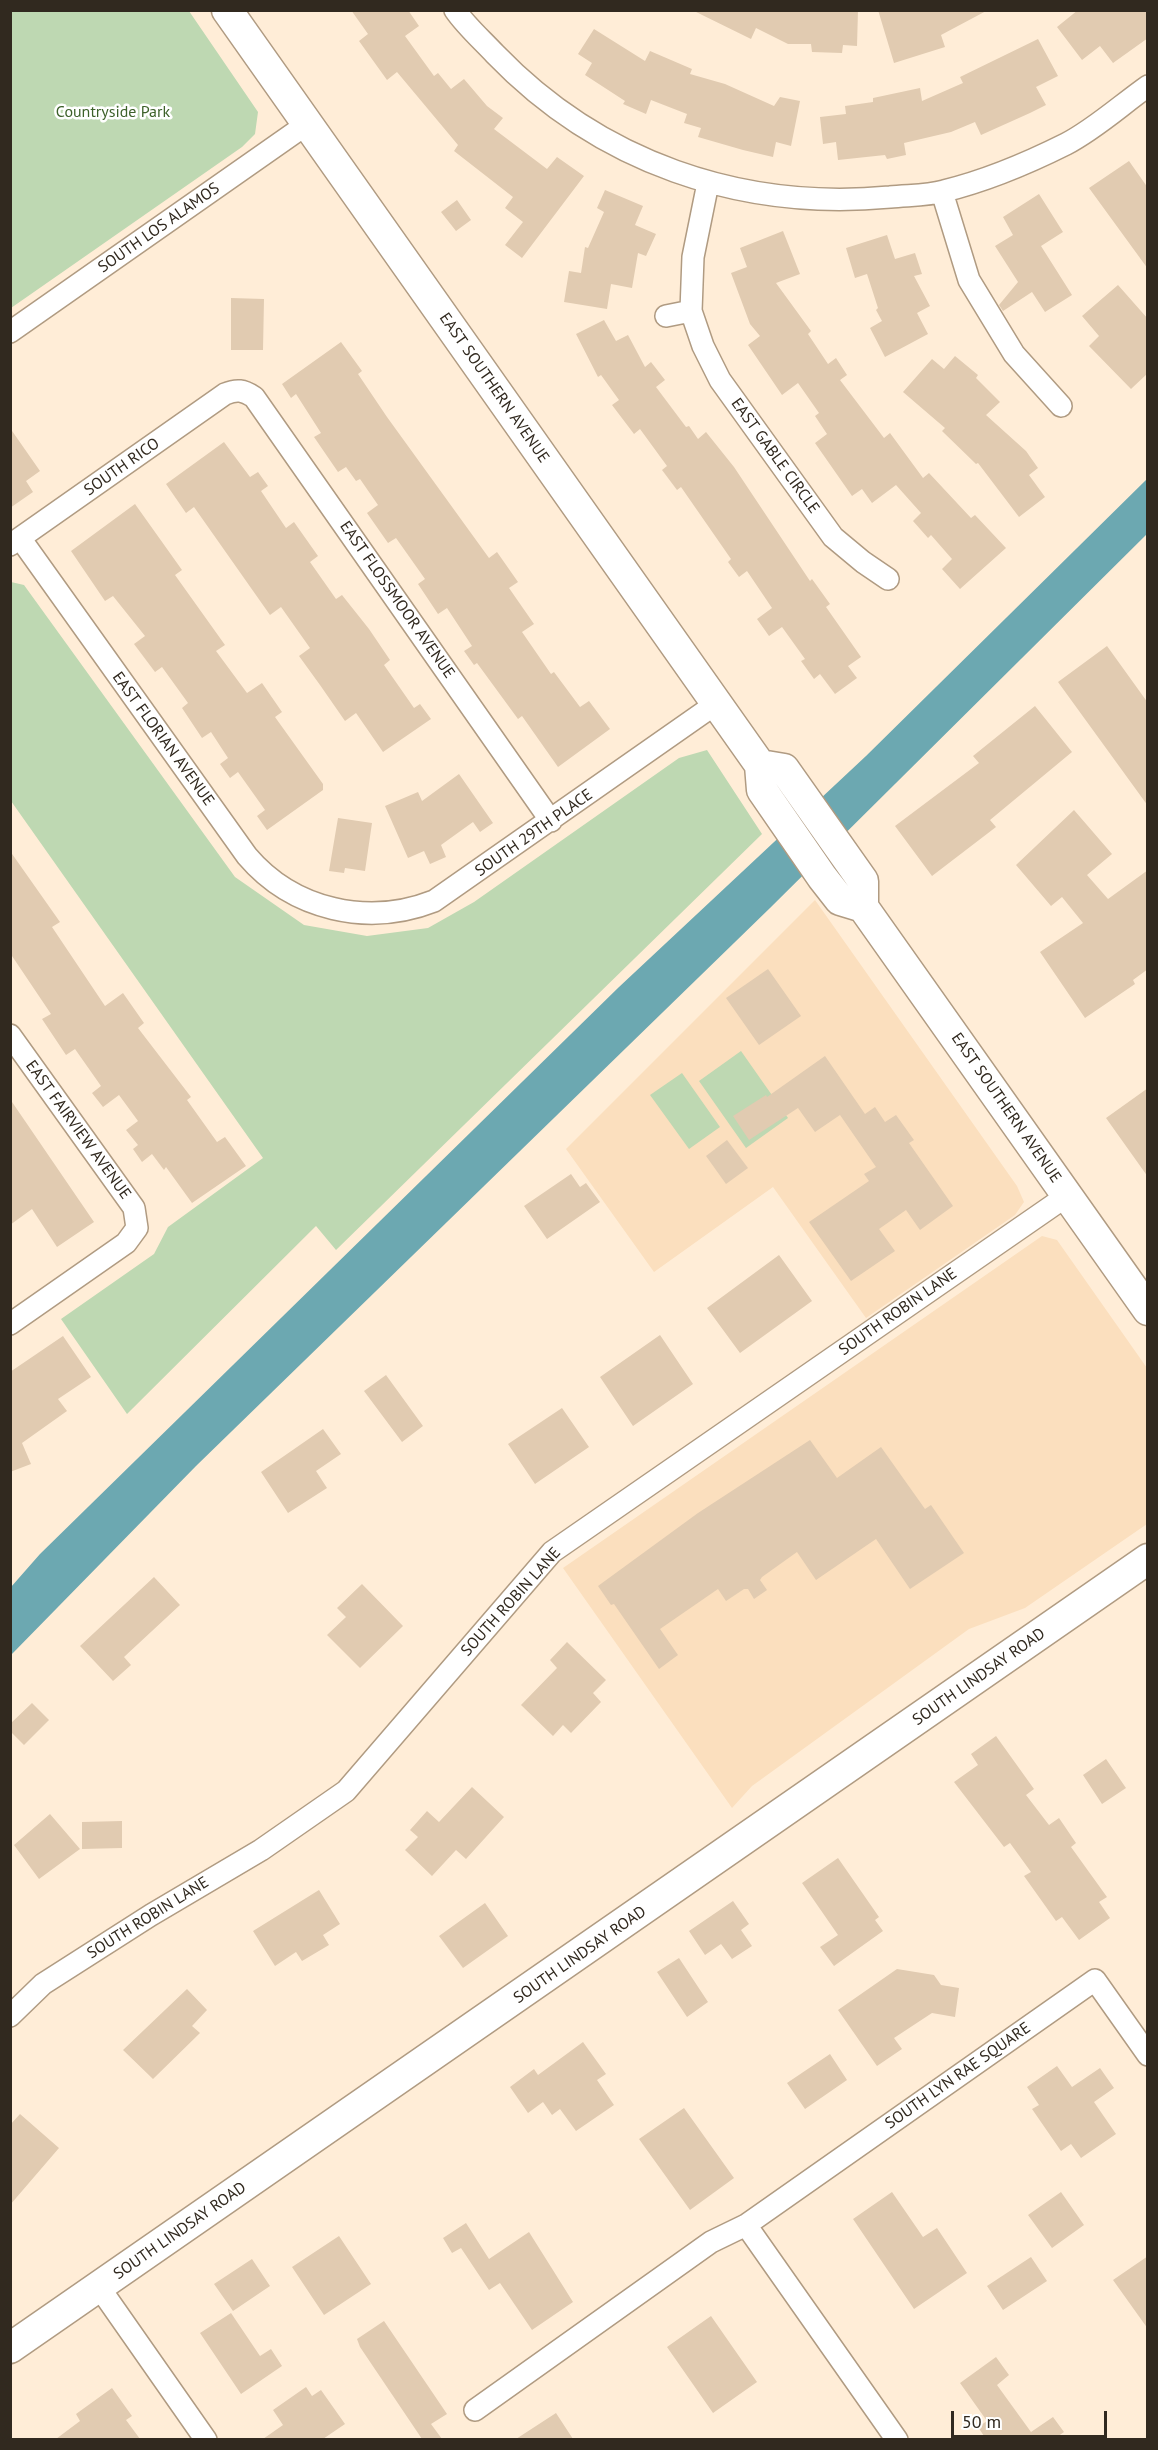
<!DOCTYPE html>
<html>
<head>
<meta charset="utf-8">
<style>
	body { margin:0 }
	#map { position:relative; width:1158px; height:2450px; overflow:hidden; background:#ffedd7; font-family:"PT Sans",sans-serif }
	canvas { display:block }
	.frame { position:absolute; inset:0; border:12px solid #31291f; pointer-events:none }
	.scale { position:absolute; left:951px; top:2411px; width:156px; height:27px; box-sizing:border-box; border:3px solid #31291f; border-top:0; padding-left:8px; font-size:18px; line-height:21px; white-space:nowrap; color:#31291f; -webkit-text-stroke:4px #fff; paint-order:stroke }
</style>
</head>
<body>
<div id="map">
<canvas width="1158" height="2450"></canvas>
<div class="frame"></div>
<div class="scale">50 m</div>
</div>
<script>
const g = document.querySelector('canvas').getContext('2d');
g.lineJoin = 'round';
function fill(path, color) {
  g.fillStyle = color;
  g.fill(path, 'evenodd');
}
function stroke(path, color, width, dash) {
  g.strokeStyle = color;
  g.lineWidth = width;
  g.lineCap = dash ? 'butt' : 'round';
  g.setLineDash(dash || []);
  g.stroke(path);
}
function drawText(font, color, halo, rows, align = 'center') {
  g.font = font + ' "PT Sans",sans-serif';
  g.lineWidth = 5;
  g.setLineDash([]);
  g.textBaseline = 'middle';
  g.strokeStyle = halo;
  g.fillStyle = color;
  for (const [text, x, y, turn = 0] of rows) {
    g.save();
    g.translate(x, y);
    g.rotate((+turn || 0) * Math.PI / 180);
    g.textAlign = isNaN(turn) ? turn : align;
    if (halo) g.strokeText(text, 0, 0);
    g.fillText(text, 0, 0);
    g.restore();
  }
}
const built = new Path2D(`
	M815 900 1017 1186 1024 1202 1015 1215 866 1318 773 1187 654 1272 566 1149Z
	M1042 1236 1057 1240 1147 1368V1524L1025 1608 969 1629 752 1786 732 1808 563 1568Z`);
const green = new Path2D(`
	M10 11H189L258 112 255 134 242 147 11 308Z
	M11 582 24 585 235 877 304 925 367 936 428 928 474 902 679 758 707 750 762 834 336 1250 316 1226 127 1414 61 1319 154 1254 168 1227 263 1158 11 801Z
	M741 1051 788 1118 746 1148 699 1081Z
	M682 1073 720 1127 689 1149 650 1095Z`);
const water = new Path2D(`
	M1147 479V534L770 908 196 1466 11 1655V1587L40 1554 619 987 866 756Z`);
const building = new Path2D(`
	M351 10H408L419 26 405 36 434 76 438 73 451 89 464 79 487 106 503 118 494 129 547 169 557 157 584 176 522 258 505 245 523 222 505 208 513 197 454 151 458 145 397 72 387 80 359 41 368 34Z
	M692 10H858L857 46 843 45 842 53 812 52 811 44H788L756 28 751 39Z
	M878 10H988L941 35 945 47 894 63Z
	M1078 10H1148V38L1113 63 1100 46 1082 60 1057 27Z
	M594 29 645 61 650 51 692 69 690 74 725 84 774 106 780 97 800 101 791 146 776 142 773 157 743 150 698 137 701 128 684 123 687 114 651 100 646 114 623 104 625 101 585 75 592 63 578 54Z
	M1038 39 1058 76 1036 87 1046 105 1030 113 981 135 975 122 951 132 904 143 906 155 887 159 885 155 838 160 836 142 823 144 820 117 846 114 845 106 873 102V98L920 88 922 101 963 83 960 77Z
	M1129 161 1148 188V269L1089 188Z
	M605 190 643 206 635 225 656 234 646 256 638 253 632 288 611 284 607 309 564 302 569 271 581 273 585 247 588 248 604 212 597 208Z
	M1039 194 1063 232 1041 246 1072 295 1045 312 1032 292 1003 311 999 305 1018 282 995 246 1013 235 1003 217Z
	M457 200 471 220 456 231 441 212Z
	M783 231 800 274 776 283 811 331 808 334 828 364 836 358 847 375 840 380 884 438 890 433 923 478 929 473 971 518 975 515 1006 548 960 589 942 569 952 559 931 535 928 538 913 521 921 513 896 485 872 503 862 489 852 496 815 443 827 434 815 416 819 413 798 383 782 395 748 345 760 336 750 324 731 273 747 267 740 248Z
	M887 235 895 259 915 253 922 274 914 276 930 306 917 313 928 334 885 357 870 328 882 321 876 310 878 308 867 274 855 278 846 248Z
	M1118 285 1148 319V373L1131 389 1089 346 1099 336 1082 316Z
	M231 298 264 299 263 350H231Z
	M604 320 616 341 628 335 645 367 651 362 665 380 656 387 686 427 689 426 698 439 706 432 734 467 810 581 812 579 830 604 826 607 861 657 848 666 857 678 835 694 820 674 814 679 801 661 805 659 782 627 769 636 757 619 772 608 747 571 739 577 728 562 731 559 681 487 677 490 662 470 667 466 640 429 634 434 612 405 619 400 601 375 598 377 576 334Z
	M341 342 362 371 358 374 387 417 489 558 497 552 518 582 509 588 534 624 522 632 551 674 554 672 580 707 589 701 610 729 558 767 522 716 518 719 477 663 474 665 464 651 472 646 447 608 438 614 418 584 425 579 396 538 388 543 367 513 378 505 360 479 356 481 346 467 338 472 314 437 321 433 296 394 291 398 282 384Z
	M955 356 978 375 976 378 1000 402 986 415 1026 451 1038 468 1029 475 1045 497 1019 517 978 463 976 464 942 431 945 428 903 392 932 359 944 369Z
	M10 428 40 471 26 481 33 492 10 508Z
	M224 442 250 477 258 472 268 486 261 491 286 528 294 522 318 556 310 562 336 599 342 595 369 629 390 660 384 665 414 708 420 704 431 719 383 752 356 713 345 721 320 685 299 656 310 648 281 607 270 615 194 507 186 513 166 484Z
	M135 504 182 570 175 575 225 645 216 651 247 693 262 683 282 712 275 717 323 784V790L267 830 257 816 265 810 238 772 230 778 220 764 228 758 211 732 202 738 182 708 188 703 162 667 155 672 134 644 145 636 113 596 105 601 71 551Z
	M1107 646 1148 703V806L1058 682Z
	M1035 706 1072 752 990 820 996 827 932 876 895 826 979 763 973 756Z
	M459 774 493 823 480 832 473 822 441 845 446 857 430 864 424 851 408 858 385 806 418 792 422 801Z
	M1074 810 1112 854 1087 875 1108 899 1148 870V969L1133 980 1135 984 1085 1018 1040 952 1083 923 1062 897 1051 906 1016 865Z
	M338 818 372 823 365 871 345 868 344 873 329 871Z
	M10 851 60 922 52 927 105 1006 123 993 144 1023 138 1028 191 1097 187 1100 217 1142 225 1137 246 1166 192 1203 166 1167 164 1170 152 1154 142 1162 133 1149 138 1145 126 1130 138 1121 119 1095 103 1107 92 1093 101 1086 75 1049 66 1055 42 1019 51 1014 10 953Z
	M768 969 801 1016 759 1045 726 998Z
	M825 1056 865 1114 875 1107 885 1122 896 1115 914 1140 909 1143 953 1206 920 1230 906 1210 879 1229 895 1251 851 1281 809 1222 869 1181 864 1174 876 1167 840 1115 815 1132 798 1108 749 1140 733 1116 766 1095 767 1097Z
	M1148 1088V1177L1106 1118Z
	M10 1099 94 1222 57 1247 32 1209 10 1225Z
	M727 1140 748 1168 726 1184 706 1156Z
	M571 1174 580 1187 586 1183 600 1202 547 1239 524 1206Z
	M779 1255 812 1301 740 1353 707 1308Z
	M660 1335 693 1384 633 1426 600 1377Z
	M63 1336 91 1377 58 1399 67 1411 22 1443 31 1464 10 1472V1372Z
	M386 1375 423 1426 402 1442 364 1391Z
	M562 1408 589 1447 535 1484 508 1444Z
	M323 1429 341 1454 316 1471 327 1488 288 1513 261 1472Z
	M810 1440 837 1478 881 1447 925 1509 931 1505 964 1553 910 1589 876 1539 816 1580 797 1552 762 1577 760 1580 767 1590 754 1599 748 1589H744L726 1601 718 1589 660 1629 678 1655 659 1669 614 1604 611 1605 598 1586 698 1513Z
	M154 1577 180 1605 124 1657 131 1665 113 1681 80 1646Z
	M362 1584 403 1626 360 1668 327 1635 346 1617 337 1608Z
	M567 1642 606 1680 593 1693 601 1702 571 1733 563 1725 553 1736 521 1705 557 1668 550 1660Z
	M32 1703 49 1720 24 1745 10 1731V1724Z
	M996 1736 1034 1789 1026 1795 1049 1825 1059 1818 1076 1843 1071 1847 1107 1897 1099 1902 1110 1918 1079 1940 1062 1917 1056 1921 1024 1876 1031 1872 1010 1843 1004 1847 954 1782 978 1765 971 1754Z
	M1106 1759 1126 1788 1102 1804 1083 1775Z
	M472 1787 504 1817 466 1859 456 1850 432 1876 405 1850 418 1837 410 1830 427 1811 439 1822Z
	M50 1814 80 1849 39 1879 14 1845Z
	M122 1821V1848L82 1849V1822Z
	M838 1858 879 1917 875 1920 883 1931 834 1966 820 1947 838 1935 802 1883Z
	M319 1890 340 1924 323 1935 329 1945 302 1961 296 1952 275 1966 253 1931Z
	M733 1901 749 1924 741 1930 752 1946 732 1959 721 1944 705 1955 689 1931Z
	M485 1903 508 1936 463 1968 439 1936Z
	M679 1958 708 2002 687 2017 657 1972Z
	M897 1969 934 1975 941 1985 959 1988 955 2017 932 2013 894 2038 902 2049 877 2066 838 2010Z
	M187 1989 207 2010 192 2026 200 2033 153 2079 123 2050Z
	M583 2042 606 2074 597 2080 614 2105 576 2131 560 2109 552 2115 543 2102 528 2113 510 2087 534 2069 538 2075Z
	M830 2054 847 2080 805 2109 787 2083Z
	M1057 2066 1072 2087 1100 2068 1114 2088 1094 2102 1116 2134 1081 2158 1071 2144 1061 2151 1032 2109 1039 2105 1027 2087Z
	M684 2108 734 2178 690 2210 639 2139Z
	M20 2114 59 2148 10 2205V2125Z
	M892 2192 923 2237 937 2228 967 2273 914 2309 853 2219Z
	M1061 2192 1084 2225 1052 2248 1028 2215Z
	M466 2223 489 2259 529 2232 573 2302 532 2330 500 2283 489 2290 461 2248 452 2253 443 2238Z
	M339 2236 371 2284 324 2315 292 2267Z
	M1148 2256V2329L1113 2280Z
	M1031 2257 1047 2281 1003 2310 987 2286Z
	M252 2259 270 2286 233 2311 214 2284Z
	M231 2313 260 2356 271 2349 282 2366 241 2394 200 2333Z
	M711 2316 757 2382 713 2413 667 2347Z
	M384 2321 447 2414 431 2424 442 2439H422L360 2347 357 2339Z
	M996 2357 1009 2375 997 2385 1031 2432 1053 2417 1064 2432 1054 2439H986L978 2427 987 2421 960 2383Z
	M306 2387 312 2396 321 2390 345 2424 323 2439H263L283 2425 273 2410Z
	M112 2388 132 2416 126 2420 140 2439H56L80 2421 76 2414Z
	M556 2413 573 2439H516Z`);
const minor = new Path2D(`
	M455 10C466 26 482 40 495 54 599 162 740 211 890 197 907 195 927 196 944 191 985 181 1028 163 1066 144 1095 129 1121 105 1148 86
	M708 183 693 257 691 311 703 346 720 380 833 537 863 562 888 579
	M942 192 969 280 1014 354 1061 406
	M666 316 691 311
	M10 332 307 124
	M20 538 247 856C293 910 368 927 434 901L717 703
	M10 545 225 394C237 389 243 390 254 397L551 821
	M10 1035 134 1208 137 1228 126 1243 10 1324
	M10 2016 43 1984 151 1915 261 1850 346 1791 552 1552 1068 1195
	M99 2287 206 2440
	M475 2410 711 2242 746 2225
	M897 2440 746 2225 1095 1980 1148 2055`);
const secondary = new Path2D(`
	M227 10 760 765 762 790 822 877 840 900 863 907
	M760 765 784 769 863 881V907L1148 1310
	M10 2348 1148 1559`);
const parkNames = [
	["Countryside Park",113,112]
];
const streetNames = [
	["SOUTH LOS ALAMOS",159,228,-35],
	["EAST SOUTHERN AVENUE",494,388,55],
	["EAST GABLE CIRCLE",775,456,54],
	["SOUTH RICO",122,467,-35],
	["EAST FLOSSMOOR AVENUE",397,600,55],
	["EAST FLORIAN AVENUE",163,739,54],
	["SOUTH 29TH PLACE",534,833,-35],
	["EAST SOUTHERN AVENUE",1006,1108,55],
	["EAST FAIRVIEW AVENUE",78,1130,54],
	["SOUTH ROBIN LANE",898,1312,-35],
	["SOUTH ROBIN LANE",511,1602,-48],
	["SOUTH LINDSAY ROAD",979,1677,-35],
	["SOUTH ROBIN LANE",148,1918,-32],
	["SOUTH LINDSAY ROAD",580,1955,-35],
	["SOUTH LYN RAE SQUARE",958,2076,-35],
	["SOUTH LINDSAY ROAD",180,2231,-35]
];
fill(built, '#fbdfbe');
fill(green, '#bed8b2');
fill(water, '#6ca8b1');
fill(building, '#e1cbb1');
stroke(minor, '#b09b82', 24);
stroke(secondary, '#b09b82', 33);
stroke(minor, '#fff', 21);
stroke(secondary, '#fff', 30);
drawText('16px', '#3d612a', '#fff', parkNames);
drawText('16px', '#31291f', '#fff', streetNames);
</script>
</body>
</html>
